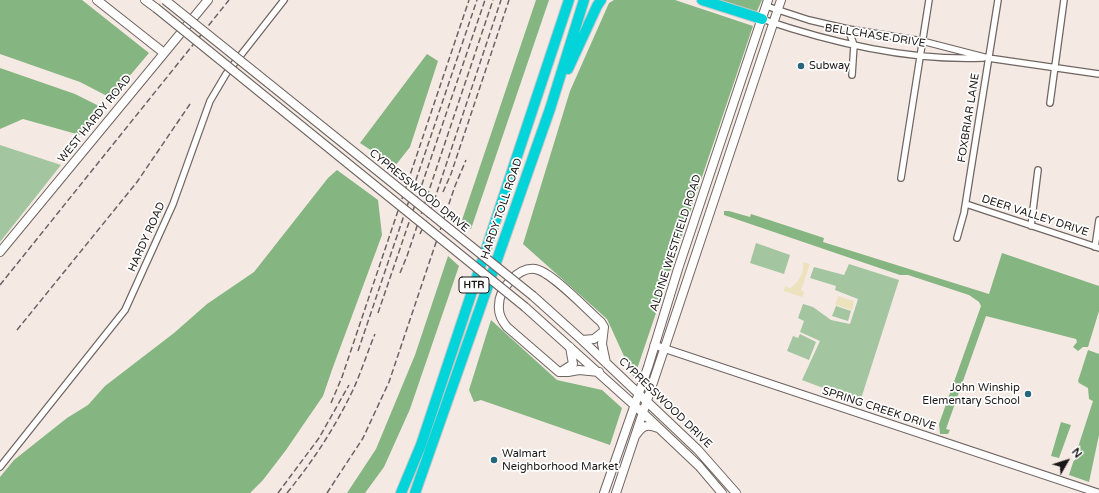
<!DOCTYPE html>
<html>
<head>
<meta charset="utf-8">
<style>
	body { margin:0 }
	#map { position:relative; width:1099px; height:493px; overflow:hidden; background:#f5e9e4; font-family:"Varela Round",sans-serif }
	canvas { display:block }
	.north { position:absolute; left:1047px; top:441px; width:40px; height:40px; -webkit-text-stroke:3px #fff; paint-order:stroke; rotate:51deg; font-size:11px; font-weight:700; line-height:16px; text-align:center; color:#1b1716 }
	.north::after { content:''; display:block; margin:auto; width:14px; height:18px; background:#1b1716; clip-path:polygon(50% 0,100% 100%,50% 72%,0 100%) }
</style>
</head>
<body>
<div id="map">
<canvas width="1099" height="493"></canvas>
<div class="north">N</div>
</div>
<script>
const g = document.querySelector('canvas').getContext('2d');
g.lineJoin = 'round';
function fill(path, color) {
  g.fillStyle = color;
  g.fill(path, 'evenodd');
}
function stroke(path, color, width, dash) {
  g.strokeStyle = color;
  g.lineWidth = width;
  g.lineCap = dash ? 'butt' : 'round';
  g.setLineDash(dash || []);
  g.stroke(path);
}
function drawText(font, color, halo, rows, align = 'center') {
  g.font = font + ' "Varela Round",sans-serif';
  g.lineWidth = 3.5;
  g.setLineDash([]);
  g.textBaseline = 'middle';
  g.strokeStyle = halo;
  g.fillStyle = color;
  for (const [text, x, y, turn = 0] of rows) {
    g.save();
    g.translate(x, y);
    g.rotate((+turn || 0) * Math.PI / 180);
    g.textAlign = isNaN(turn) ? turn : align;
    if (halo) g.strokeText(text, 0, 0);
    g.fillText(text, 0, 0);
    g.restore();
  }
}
const green = new Path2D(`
	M0 145 61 165 0 242Z
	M756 243 790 255 784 274 750 263Z
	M849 264 899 280 860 402 802 380 820 341 800 332 804 321 798 318 803 304 813 307 831 320 850 324 858 299 835 290 836 286 810 278 814 267 844 275Z
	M836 306 851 311 848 321 832 316Z
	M800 334 816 342 809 360 787 351 793 336 798 338Z`);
const forest = new Path2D(`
	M0 0H82L149 53 111 98 80 82 0 54Z
	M536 0H549L471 229 461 223Z
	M614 0H675L753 26 634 378 607 319 523 244 570 91 609 3Z
	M716 0H762L756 13Z
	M427 54 438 61 410 147 395 166 360 143Z
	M0 68 75 94 103 108 80 135 23 119 0 129Z
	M337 170 378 200 382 235 333 367 323 396 286 450 263 480 250 493H0V477L14 460 67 418 88 405 105 386 174 333 207 304 254 272 328 178Z
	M724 211H729L750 217 751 214 824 238 823 242 989 294 1002 253 1099 286V311L1088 347H1083L1078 351 1073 347 1077 342 1076 339 986 316 946 429 950 430 948 434H940L939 424 981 306 979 302 969 295 908 275H900L724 215Z
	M448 256 459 266 410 409 384 467 365 493H347L376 449 415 355Z
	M491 320 557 380 602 390 622 408 610 445 481 400 474 402 469 390Z
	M1088 350 1099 354V435L1089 482 1069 475 1093 401 1089 399 1088 388 1079 383 1078 381Z
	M1061 422 1071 425 1059 458 1051 456Z`);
const sand = new Path2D(`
	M803 262 810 264 801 290 804 292 802 297 784 291 785 286 790 288C799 283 805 271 803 262Z
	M838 296 854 301 852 310 835 305Z`);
const minor = new Path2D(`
	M766 6 809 20 848 29 922 41 988 58 1099 74
	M762 19C832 43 909 61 983 58
	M848 29 854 45 852 75
	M1050 103 1064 0
	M901 178 929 0
	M966 204 1099 248
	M1031 226 1038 170
	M957 238 964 213 998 0
	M1095 247 1099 220
	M0 467 125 310 173 204 210 101 226 74 284 0`);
const tertiary = new Path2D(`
	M654 345 1098 493`);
const secondary = new Path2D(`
	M97 0 164 53
	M145 0 156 8
	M0 252 208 0
	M533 296 582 340 698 450 736 493
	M525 307 643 413 699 466 722 493
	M582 340 594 339 603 332
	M562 371 573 364 570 347
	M599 372 579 370 568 372H559L507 327C502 321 498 313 499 305 499 289 518 267 535 269 551 271 588 311 601 322L604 327 602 344 606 363
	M636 435C643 425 647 424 658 428
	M604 493 648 367 678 269 768 0
	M616 493 781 0`);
const motorway = new Path2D(`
	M702 0 762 19
	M568 69 597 6 601 0
	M401 493 421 445 569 0
	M415 493 550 109 584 0`);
const rail = new Path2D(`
	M443 192 451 174 509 0
	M420 234 432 207 501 0
	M400 273 407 256 493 0
	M0 285 229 0
	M378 313 485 0
	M17 330 137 182 190 104
	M358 351 477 0
	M331 403 342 377 469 0
	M278 493 319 438 349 385
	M287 493C313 461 334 429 352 392 361 373 367 353 375 334
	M327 493 363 438 389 382 455 186 466 160`);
const secondaryBridge = new Path2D(`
	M165 0 533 296
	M156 8 525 307`);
const markers = [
	[801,66,4,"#27677b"],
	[1028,394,4,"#27677b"],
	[494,460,4,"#27677b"]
];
const shields = [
	[474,285,30]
];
const shieldNames = [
	["HTR",474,285]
];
const streetNames = [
	["BELLCHASE DRIVE",875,36,9],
	["FOXBRIAR LANE",969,118,-81],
	["WEST HARDY ROAD",95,119,-51],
	["CYPRESSWOOD DRIVE",419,191,39],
	["HARDY TOLL ROAD",502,209,-71],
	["DEER VALLEY DRIVE",1035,216,18],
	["HARDY ROAD",147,237,-66],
	["ALDINE WESTFIELD ROAD",676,243,-72],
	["CYPRESSWOOD DRIVE",665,403,44],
	["SPRING CREEK DRIVE",879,409,18]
];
const poiNames = [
	["Subway",809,66],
	["John Winship",1020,388,"right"],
	["Elementary School",1020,401,"right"],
	["Walmart",502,454],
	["Neighborhood Market",502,467]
];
fill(green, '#a3c59f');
fill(forest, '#85b580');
fill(sand, '#ece2bd');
stroke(minor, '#6f6561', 8);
stroke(tertiary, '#6f6561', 9);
stroke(secondary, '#6f6561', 10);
stroke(motorway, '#c8c7c7', 12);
stroke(minor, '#fff', 5.5);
stroke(tertiary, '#fff', 7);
stroke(secondary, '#fff', 8);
stroke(motorway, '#03d4da', 10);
stroke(rail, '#6a6461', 1.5, [6, 3]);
stroke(secondaryBridge, '#6f6561', 10, []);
stroke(secondaryBridge, '#fff', 8);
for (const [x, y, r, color] of markers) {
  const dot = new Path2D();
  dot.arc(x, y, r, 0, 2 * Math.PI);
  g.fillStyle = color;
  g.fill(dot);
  stroke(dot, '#fff', 1.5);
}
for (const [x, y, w] of shields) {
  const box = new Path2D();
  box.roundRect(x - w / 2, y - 8, w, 16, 3);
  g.fillStyle = '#fff';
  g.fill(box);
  stroke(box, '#1b1716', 1);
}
drawText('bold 10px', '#1b1716', null, shieldNames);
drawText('11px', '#1b1716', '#fff', streetNames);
drawText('11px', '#1b1716', '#fff', poiNames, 'left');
</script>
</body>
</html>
